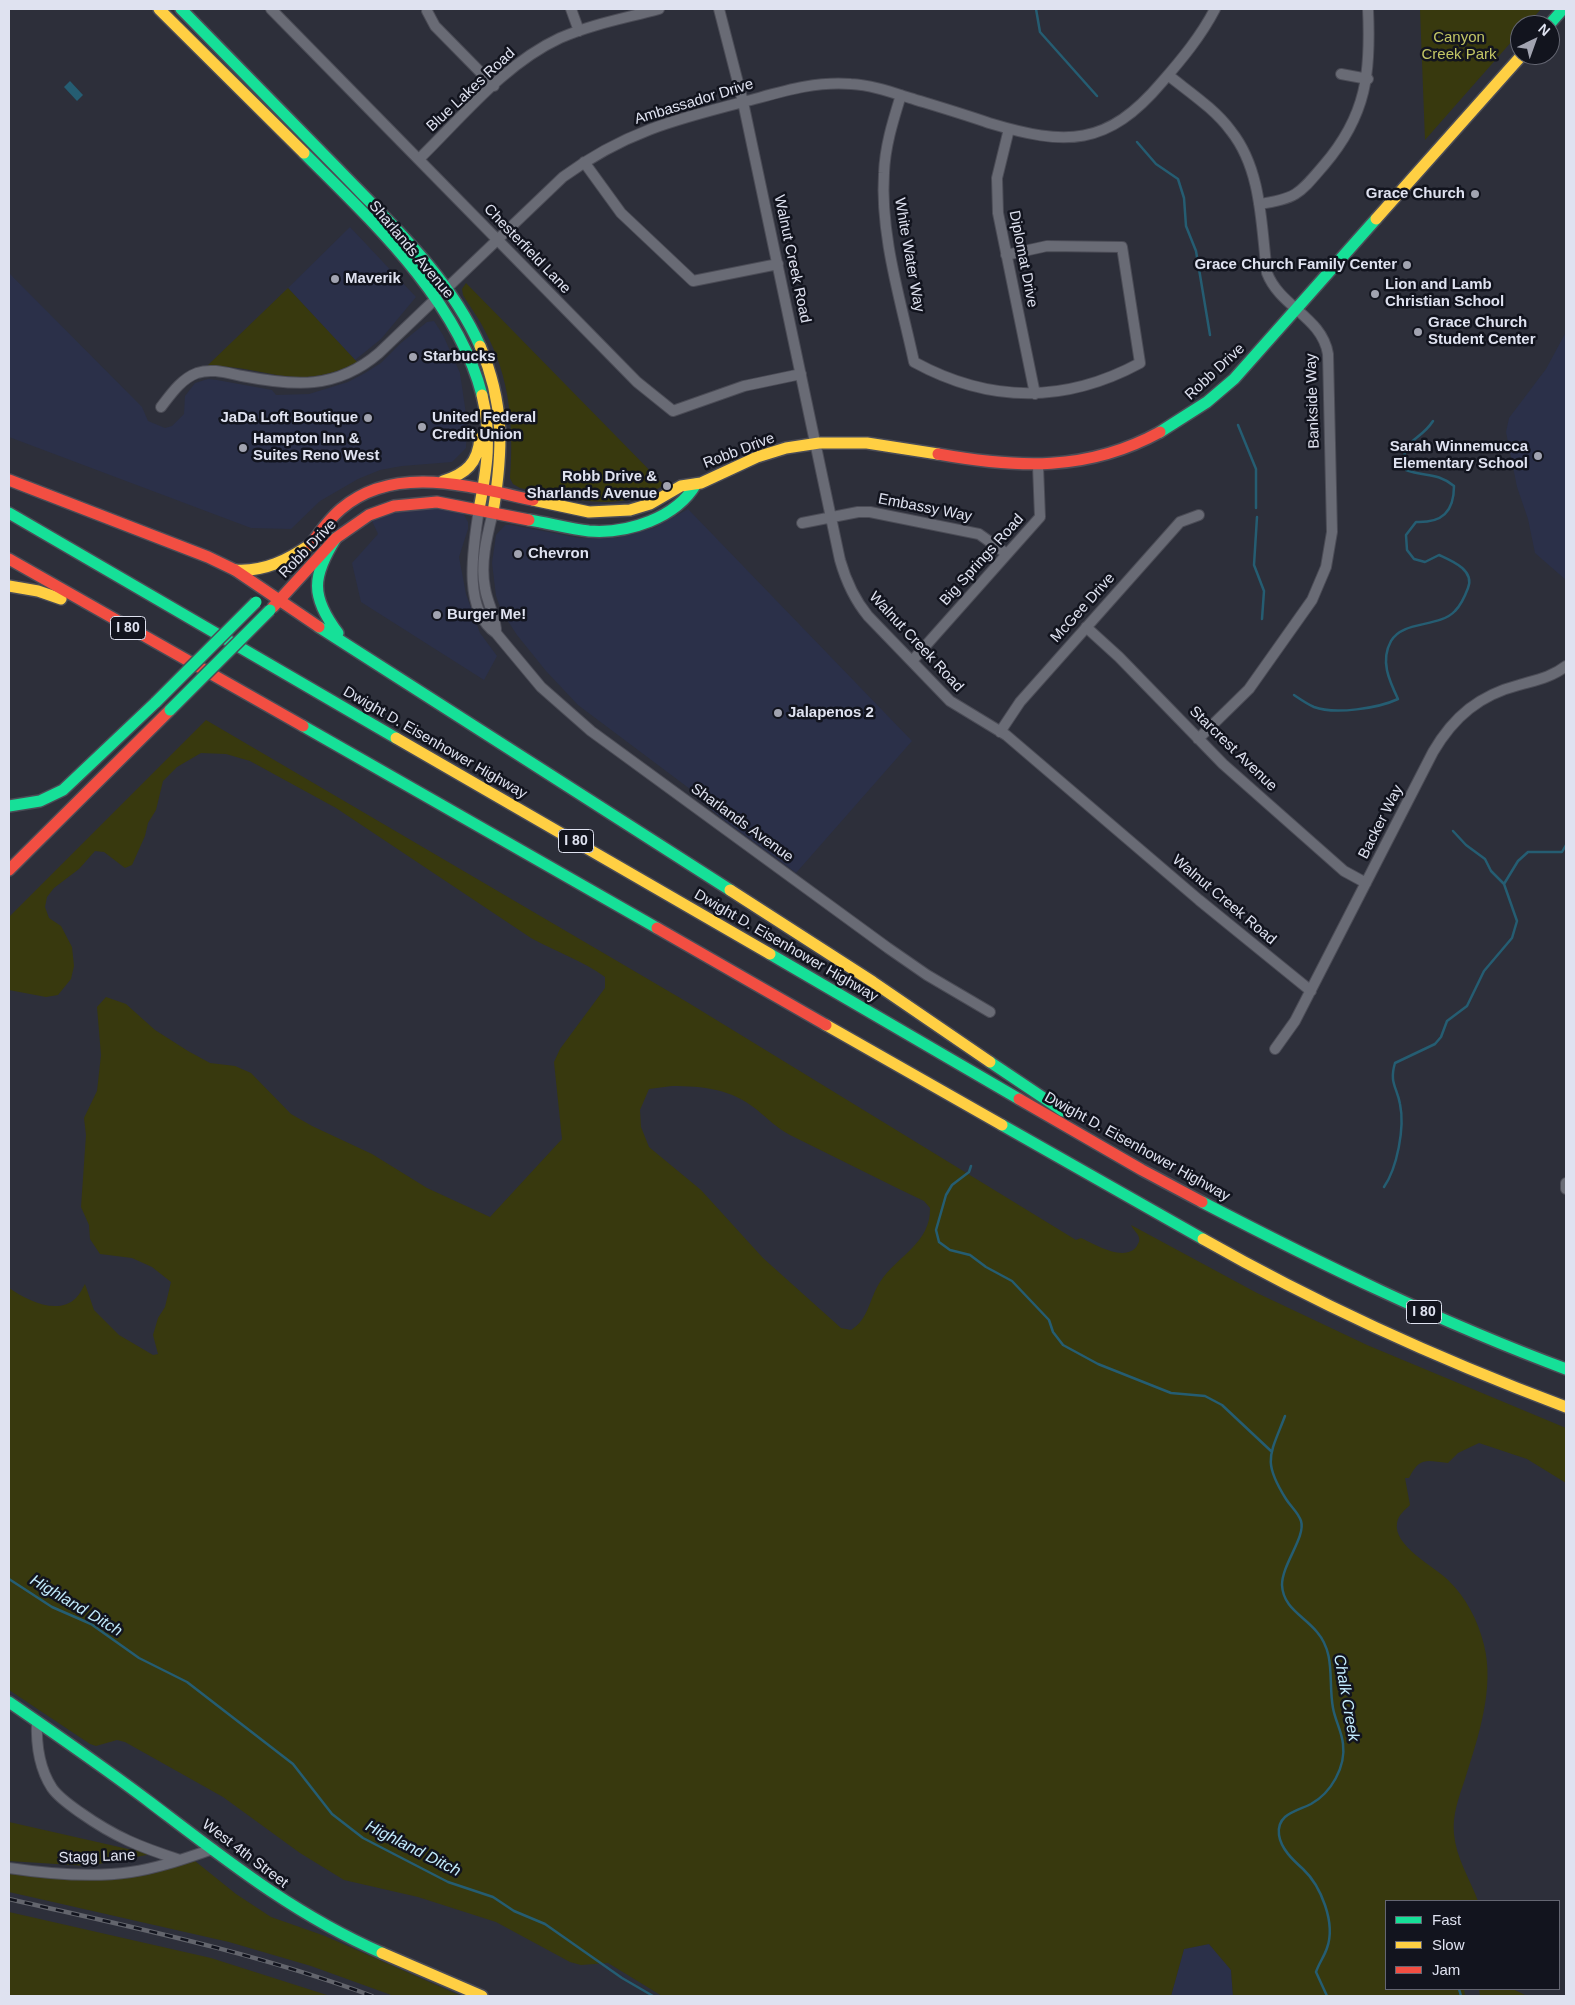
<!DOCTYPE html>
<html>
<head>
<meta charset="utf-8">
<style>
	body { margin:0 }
	#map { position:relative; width:1575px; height:2005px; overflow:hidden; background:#2d2f3a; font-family:Helvetica,sans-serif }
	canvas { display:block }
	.frame { position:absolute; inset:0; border:10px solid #dfe2f0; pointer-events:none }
	.legend { position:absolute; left:1385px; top:1900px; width:175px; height:90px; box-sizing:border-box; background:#12141e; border:1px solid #646672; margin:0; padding:6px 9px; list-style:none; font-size:15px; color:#dfe2f0 }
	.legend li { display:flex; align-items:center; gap:10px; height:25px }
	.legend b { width:25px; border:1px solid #646672 }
	.north { position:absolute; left:1510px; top:15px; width:50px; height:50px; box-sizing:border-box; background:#12141e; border:1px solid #646672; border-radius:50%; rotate:42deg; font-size:14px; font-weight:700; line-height:20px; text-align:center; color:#dfe2f0 }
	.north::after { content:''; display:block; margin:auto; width:18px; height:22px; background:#a1a3b0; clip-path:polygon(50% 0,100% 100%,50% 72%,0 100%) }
</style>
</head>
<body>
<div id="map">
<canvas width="1575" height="2005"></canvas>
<div class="frame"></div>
<ul class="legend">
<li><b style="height:6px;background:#16e098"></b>Fast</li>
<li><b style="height:6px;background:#ffcf43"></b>Slow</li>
<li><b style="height:6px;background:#f24e42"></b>Jam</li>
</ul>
<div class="north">N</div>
</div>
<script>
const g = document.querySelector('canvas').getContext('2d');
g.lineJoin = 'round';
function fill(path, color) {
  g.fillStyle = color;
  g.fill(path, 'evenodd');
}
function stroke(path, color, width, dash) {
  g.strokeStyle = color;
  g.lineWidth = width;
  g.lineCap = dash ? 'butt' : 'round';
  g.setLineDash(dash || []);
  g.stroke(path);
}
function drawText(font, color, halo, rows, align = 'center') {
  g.font = font + ' Helvetica,sans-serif';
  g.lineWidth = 5;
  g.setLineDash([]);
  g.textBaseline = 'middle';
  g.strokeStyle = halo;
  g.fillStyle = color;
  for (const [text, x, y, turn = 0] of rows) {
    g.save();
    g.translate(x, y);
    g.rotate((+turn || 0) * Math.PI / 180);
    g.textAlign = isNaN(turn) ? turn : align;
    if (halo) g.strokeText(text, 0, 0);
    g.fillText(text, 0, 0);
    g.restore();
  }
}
const built = new Path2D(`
	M350 227 416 297 381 339 355 360 288 288Z
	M9 273 142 407 148 421 165 428 172 426 184 414 185 396 195 383 208 379 217 380 272 390 276 395 309 394 348 382 365 373 381 363 401 343 427 322 434 321 443 335 460 373 467 421 466 448 452 462 402 466 380 470 358 479 320 501 291 529 251 528 9 437Z
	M1566 332V580L1535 553 1528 519 1517 487 1506 432 1509 418 1546 369Z
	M429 508 463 513 468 522V529L459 557 466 594 480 633 497 656 484 680 361 602 352 563 378 534 372 521 394 512Z
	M688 509 912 741 796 873 725 821 691 793 690 789 578 705 546 671 517 635 502 612 496 596 492 563 496 535 505 525H512L579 538H616L654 528Z
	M1209 1944 1231 1970 1233 1996H1171L1184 1949Z`);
const green = new Path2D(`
	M1420 9H1541L1527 25H1520V32L1425 140Z
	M466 283 664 485C618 515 569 498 520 488L513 484 510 478C514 426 510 377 485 331 479 318 470 307 463 295L462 289Z
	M288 288 357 362C296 394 267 365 207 366Z
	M206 720 687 1002 1076 1240 1081 1238C1094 1244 1125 1263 1137 1246 1138 1243 1140 1242 1139 1238 1139 1234 1133 1230 1131 1225L1257 1293 1367 1345 1566 1428V1483L1527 1459 1479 1443 1458 1453 1448 1463C1427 1461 1420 1456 1409 1478H1405L1410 1505C1405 1510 1398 1515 1397 1523 1393 1546 1434 1566 1448 1580 1466 1597 1478 1621 1484 1645 1495 1688 1478 1738 1465 1779 1459 1797 1452 1815 1454 1834 1456 1858 1470 1879 1478 1901H1386V1989H1464L1465 1996H1233L1231 1970 1209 1944 1184 1949 1171 1996H662L608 1963 581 1965 570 1962 496 1922 418 1897 344 1880 300 1853 223 1797 125 1742 117 1740 96 1746 90 1744 9 1690V1288C26 1300 58 1316 76 1298 80 1294 82 1289 85 1284L94 1310 119 1335 153 1355 158 1354 153 1335 158 1318 165 1307 171 1282 152 1267 132 1258 100 1254 90 1239 89 1225 81 1207 86 1135 84 1118 97 1091 101 1055 97 1007 106 997 126 1004 155 1030 188 1051 210 1063 235 1066 251 1073 291 1114 312 1126 372 1154 427 1188 490 1217 562 1139 554 1062 560 1049 605 988V977C582 960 556 952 531 938L336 808 250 761 226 754 201 753 177 767 163 781 156 810 148 823 145 836 132 865 125 868 104 852 95 851 79 869 54 888 47 897 45 907 49 918 61 926 72 947 74 966 71 979 58 995 46 997 9 990V917ZM672 1086C703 1086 731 1089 756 1109 768 1119 777 1128 790 1135L899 1189 924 1201 930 1208C931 1243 897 1256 880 1282 869 1299 869 1319 851 1330L841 1328 763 1258 701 1190 649 1147 641 1127 640 1110 649 1089Z
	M9 1822 128 1849 157 1853 88 1866 9 1861Z
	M195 1861 236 1894 271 1917 325 1936 461 1996H394L311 1966 229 1942 9 1892V1874C56 1880 100 1883 147 1875 164 1872 179 1863 195 1861Z
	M9 1912 211 1958 330 1996H9Z
	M1479 1989H1513L1527 1996H1566H1480Z`);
const water = new Path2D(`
	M70 81 83 95 77 101 64 87Z`);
const stream = new Path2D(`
	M1036 9 1040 32 1097 96
	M1137 142 1156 164 1178 179 1184 198 1186 226 1196 251 1210 335
	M1238 425 1256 469V508
	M1257 517 1254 565 1264 591 1262 619
	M1294 695C1300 699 1307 704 1314 707 1335 715 1379 708 1398 699 1389 680 1380 661 1391 641 1403 620 1439 628 1455 611 1461 605 1465 596 1468 588 1475 570 1452 561 1439 555L1425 562 1414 559 1407 550 1406 535 1416 522C1442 523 1454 512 1454 486 1437 472 1425 477 1406 470 1398 439 1419 443 1433 421
	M1453 831 1466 845 1485 859 1491 871 1504 884
	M971 1166 969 1172 952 1185 946 1195 936 1230 939 1242 950 1250 970 1255 986 1267 1012 1281 1049 1320 1053 1332 1063 1345 1098 1364 1171 1393 1205 1396 1222 1405 1271 1451
	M1384 1187C1397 1168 1405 1128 1400 1104 1397 1087 1389 1083 1395 1063L1435 1044 1441 1037 1447 1021 1467 1006 1484 971 1512 938 1517 921 1504 884 1518 861 1528 852H1562L1566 845
	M1285 1416C1270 1455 1262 1461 1286 1499 1291 1507 1298 1512 1301 1521 1306 1537 1282 1564 1282 1585 1283 1608 1304 1616 1317 1632 1336 1654 1328 1682 1333 1708 1335 1720 1342 1732 1343 1744 1346 1767 1331 1793 1311 1804 1297 1811 1276 1814 1279 1835 1281 1849 1293 1860 1303 1869 1321 1886 1336 1923 1327 1948 1324 1957 1319 1963 1316 1972L1327 1996
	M9 1579 52 1607 91 1624 139 1658 187 1682 293 1764 332 1814 363 1838 448 1882 493 1897 514 1911 545 1924 622 1978 653 1996
	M1459 1989 1461 1996`);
const street = new Path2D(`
	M271 9 637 382 673 411 744 386 801 374
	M571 9 579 31
	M719 9 743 102 840 560C846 581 854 599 868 616L950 701 1006 735 1199 900 1311 991
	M427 11 435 26 494 86
	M1341 74 1368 79
	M1168 75C1189 92 1215 109 1231 131 1262 170 1261 225 1267 273 1280 307 1322 317 1328 354L1332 532 1326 567 1312 600 1249 689 1198 739
	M901 95C893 121 885 146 884 173 880 236 901 301 914 362 989 403 1064 404 1140 363L1122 247 1047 246 1006 255
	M1009 129 997 178 998 213 1035 394
	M419 159C462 117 504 64 560 38 592 24 626 18 659 9
	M584 162 621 213 693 281 778 264
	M1259 204C1297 199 1300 193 1324 165 1367 115 1371 72 1368 9
	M161 407C171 394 181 379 197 373 212 368 227 373 242 376 294 386 336 390 379 353L563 177C626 131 677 119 751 100 784 91 816 81 851 84 871 85 891 92 910 98 936 106 963 114 989 123 1066 146 1107 147 1162 82 1182 59 1201 36 1215 9
	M479 509C474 544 461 609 496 633L541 687 591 731 888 948 927 975 990 1012
	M493 512C487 536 480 563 485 588 487 603 497 618 496 633
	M802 523 858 512H870L979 534 1007 554
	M1086 627 1119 657 1223 764 1344 871 1366 883
	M912 661 1040 517 1038 466
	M1000 732 1020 702 1180 522 1199 515
	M1275 1049 1295 1021 1433 752C1454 716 1480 695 1519 685 1536 680 1552 677 1566 666
	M1566 1183V1189
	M37 1721C36 1744 39 1768 52 1788 59 1798 71 1806 81 1813 115 1837 140 1847 180 1860
	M9 1868C49 1874 91 1878 131 1872 159 1868 186 1858 213 1849`);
const fast = new Path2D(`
	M181 9C233 62 286 116 338 169 390 223 449 276 480 346
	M1549 25 1563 9
	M304 153C371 220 458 300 482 395
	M1160 432 1207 402 1234 379 1376 219
	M9 513 396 738
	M529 520C549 523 569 529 589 531 628 534 676 518 696 484
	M336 538C312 576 310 596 338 633
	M319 627 730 890
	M303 726 657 928
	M9 806 40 801 63 790 156 702
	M770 954 1019 1099
	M990 1062 1063 1111
	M1002 1125 1203 1239
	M1202 1202C1321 1264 1440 1322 1566 1369
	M9 1702C57 1735 105 1768 151 1803 226 1860 295 1915 382 1953`);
const slow = new Path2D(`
	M159 9 304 153
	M1376 219 1522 55
	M480 346C505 404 503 451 493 512
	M443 481C466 474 478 463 480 438
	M533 500 589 512 630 510 650 504 681 486 701 483 757 457 786 448 819 443H867L938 454
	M479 509C487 469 492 435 482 395
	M235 570C265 572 287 560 311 544
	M9 586 38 591 61 599
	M396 738 770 954
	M730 890 873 982 990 1062
	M826 1025 1002 1125
	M1203 1239C1319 1305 1441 1360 1566 1407
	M382 1953 482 1996`);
const jam = new Path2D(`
	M938 454C1017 468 1087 472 1160 432
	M9 480 208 557 235 570 319 627
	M311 544C320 532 329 519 341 509 395 463 471 487 533 500
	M9 559 303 726
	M273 607 336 538 369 515 394 506 437 502 529 520
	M26 853 170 710
	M9 870 26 853
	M657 928 826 1025
	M1019 1099 1142 1170 1202 1202`);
const rail = new Path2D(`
	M9 1899C131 1927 254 1952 372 1996`);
const fastBridge = new Path2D(`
	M156 702 256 602
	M170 710 270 610`);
const markers = [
	[1475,194,5,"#a1a3b0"],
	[1407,265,5,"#a1a3b0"],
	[335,279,5,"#a1a3b0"],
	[1375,294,5,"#a1a3b0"],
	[1418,332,5,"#a1a3b0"],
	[413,357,5,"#a1a3b0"],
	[368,418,5,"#a1a3b0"],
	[422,427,5,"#a1a3b0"],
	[243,448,5,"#a1a3b0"],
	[1538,456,5,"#a1a3b0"],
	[667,486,5,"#a1a3b0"],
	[518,554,5,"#a1a3b0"],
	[437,615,5,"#a1a3b0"],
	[778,713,5,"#a1a3b0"]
];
const shields = [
	[128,628,35],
	[576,841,35],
	[1424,1312,35]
];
const shieldNames = [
	["I 80",128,628],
	["I 80",576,841],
	["I 80",1424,1312]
];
const parkNames = [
	["Canyon",1459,38],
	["Creek Park",1459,55]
];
const streetNames = [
	["Blue Lakes Road",471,90,-43],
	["Ambassador Drive",694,102,-17],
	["Chesterfield Lane",527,249,46],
	["Sharlands Avenue",411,250,50],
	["White Water Way",909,255,80],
	["Walnut Creek Road",792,259,78],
	["Diplomat Drive",1023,259,79],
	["Robb Drive",1215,372,-43],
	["Bankside Way",1313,401,-92],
	["Robb Drive",739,451,-21],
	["Embassy Way",925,508,11],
	["Robb Drive",308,549,-46],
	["Big Springs Road",982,560,-48],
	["McGee Drive",1083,608,-48],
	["Walnut Creek Road",916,642,47],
	["Dwight D. Eisenhower Highway",435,743,30],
	["Starcrest Avenue",1233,749,44],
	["Backer Way",1381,822,-63],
	["Sharlands Avenue",742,823,36],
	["Walnut Creek Road",1224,900,40],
	["Dwight D. Eisenhower Highway",786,946,30],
	["Dwight D. Eisenhower Highway",1137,1147,29],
	["West 4th Street",245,1854,37],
	["Stagg Lane",97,1857,-2]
];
const poiNames = [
	["Grace Church",1465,194,"right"],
	["Grace Church Family Center",1397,265,"right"],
	["Maverik",345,279],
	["Lion and Lamb",1385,285],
	["Christian School",1385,302],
	["Grace Church",1428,323],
	["Student Center",1428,340],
	["Starbucks",423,357],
	["JaDa Loft Boutique",358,418,"right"],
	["United Federal",432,418],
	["Credit Union",432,435],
	["Hampton Inn &",253,439],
	["Suites Reno West",253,456],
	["Sarah Winnemucca",1528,447,"right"],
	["Elementary School",1528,464,"right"],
	["Robb Drive &",657,477,"right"],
	["Sharlands Avenue",657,494,"right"],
	["Chevron",528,554],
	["Burger Me!",447,615],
	["Jalapenos 2",788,713]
];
const waterNames = [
	["Highland Ditch",76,1606,31],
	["Chalk Creek",1346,1698,80],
	["Highland Ditch",413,1849,27]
];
fill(built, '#2b3049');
fill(green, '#38390e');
fill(water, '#255d72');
stroke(stream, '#255d72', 2.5);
stroke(street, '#4b4c56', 12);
stroke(fast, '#4b4c56', 14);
stroke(slow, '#4b4c56', 14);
stroke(jam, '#4b4c56', 14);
stroke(street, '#696b75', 10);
stroke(fast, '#16e098', 11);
stroke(slow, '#ffcf43', 11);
stroke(jam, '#f24e42', 11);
stroke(rail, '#63656d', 4.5);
stroke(rail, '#12141e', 2.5, [8]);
stroke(fastBridge, '#4b4c56', 14, []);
stroke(fastBridge, '#16e098', 11);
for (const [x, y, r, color] of markers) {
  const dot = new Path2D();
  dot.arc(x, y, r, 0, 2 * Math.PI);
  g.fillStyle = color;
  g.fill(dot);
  stroke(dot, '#12141e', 2);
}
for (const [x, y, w] of shields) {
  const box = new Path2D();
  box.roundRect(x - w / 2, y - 11.5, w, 23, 4);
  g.fillStyle = '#12141e';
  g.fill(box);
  stroke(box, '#dfe2f0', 1);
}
drawText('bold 14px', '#dfe2f0', null, shieldNames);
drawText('15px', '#c3c665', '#12141e', parkNames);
drawText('15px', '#dfe2f0', '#12141e', streetNames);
drawText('bold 15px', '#dfe2f0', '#12141e', poiNames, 'left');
drawText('italic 16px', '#c2ebfc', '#12141e', waterNames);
</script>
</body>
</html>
